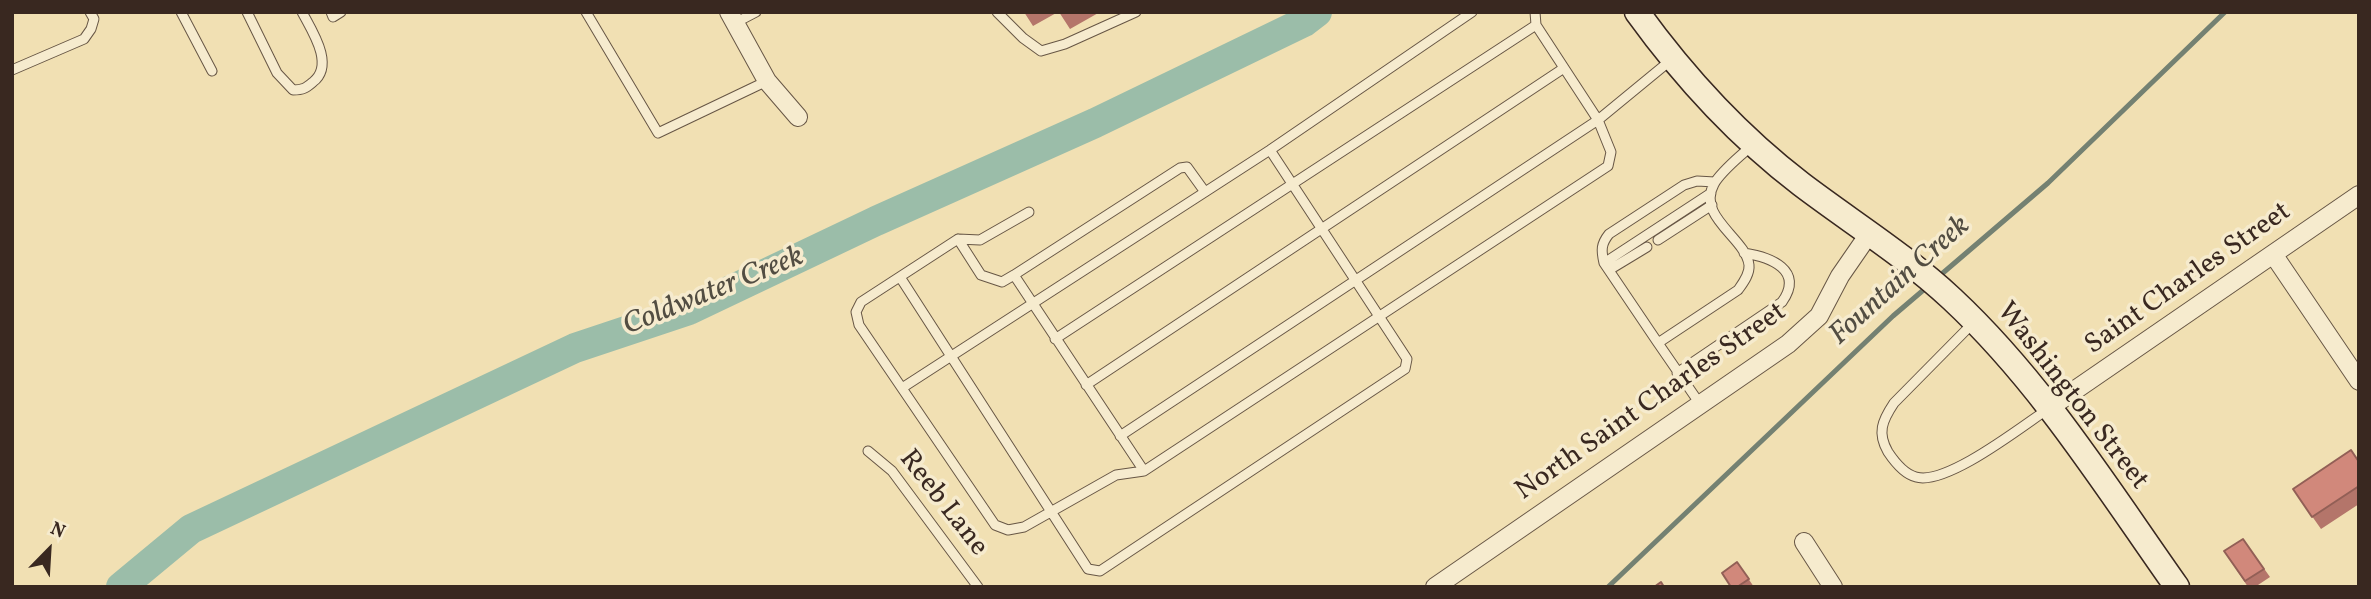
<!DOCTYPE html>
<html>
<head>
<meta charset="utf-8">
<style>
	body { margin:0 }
	#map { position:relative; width:2371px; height:599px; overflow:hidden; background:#f1e0b3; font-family:Vollkorn,serif }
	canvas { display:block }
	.frame { position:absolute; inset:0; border:14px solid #392820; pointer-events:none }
	.north { position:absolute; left:14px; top:515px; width:70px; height:70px; -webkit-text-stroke:5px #f6ebce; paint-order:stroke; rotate:24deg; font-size:19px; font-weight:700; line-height:28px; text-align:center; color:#392820 }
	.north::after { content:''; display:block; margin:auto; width:24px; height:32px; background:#392820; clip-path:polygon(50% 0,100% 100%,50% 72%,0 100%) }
</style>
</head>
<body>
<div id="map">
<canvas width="2371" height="599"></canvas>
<div class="frame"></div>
<div class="north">N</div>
</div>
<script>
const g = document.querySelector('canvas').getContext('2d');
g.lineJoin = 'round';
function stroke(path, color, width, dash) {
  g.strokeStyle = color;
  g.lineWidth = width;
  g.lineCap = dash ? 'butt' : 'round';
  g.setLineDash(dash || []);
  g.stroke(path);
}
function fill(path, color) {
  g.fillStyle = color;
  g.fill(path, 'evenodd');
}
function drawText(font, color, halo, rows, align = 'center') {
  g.font = font + ' Vollkorn,serif';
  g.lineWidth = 7;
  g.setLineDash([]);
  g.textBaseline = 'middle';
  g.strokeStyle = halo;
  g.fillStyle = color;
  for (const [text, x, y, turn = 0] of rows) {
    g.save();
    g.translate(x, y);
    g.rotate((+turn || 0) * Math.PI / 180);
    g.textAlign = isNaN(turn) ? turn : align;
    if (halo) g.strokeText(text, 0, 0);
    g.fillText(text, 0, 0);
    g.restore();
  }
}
const stream = new Path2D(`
	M1937 278 2048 183 2225 12
	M1608 587 1893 316 1927 287`);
const river = new Path2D(`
	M121 587 191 529 575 348 689 310 876 221 1095 123 1304 22 1317 12`);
const service = new Path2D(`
	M181 12 212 71
	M247 12 277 73 293 90C303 90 306 88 313 82 335 65 312 31 302 12
	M331 12 333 17 341 12
	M586 12 658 133 767 81
	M997 12 1023 38 1041 51 1065 44 1136 12
	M1535 12 1536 25 1598 120 1671 60
	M735 23 756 12
	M12 70 84 39 91 29 94 19 90 12
	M1029 212 980 240 958 239 861 302 856 312 859 325 995 525 1008 530 1024 527 1116 475 1144 471 1608 166 1611 152 1598 120 1120 436
	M958 239 981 275 1002 282 1014 275
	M1658 240 1712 205
	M1604 263 1711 193
	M1609 270 1647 247
	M900 277 1088 569 1100 571 1405 369 1407 359 1270 150
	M1973 323 1894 403C1882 421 1877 433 1888 452 1894 461 1904 474 1916 477 1946 486 2021 427 2048 409
	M1055 339 1536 25
	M1658 343 1604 263C1601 250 1601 244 1609 234L1684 185 1697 181 1715 182
	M1677 373 1782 302C1805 270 1770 257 1744 253
	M1086 385 1564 68
	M902 388 1270 150 1472 12
	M1700 404 1658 343 1738 290C1743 283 1750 274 1749 265 1746 238 1696 217 1714 184 1722 170 1741 156 1752 145
	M868 451 892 471 978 587
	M1144 471 1014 275 1180 168 1187 167 1205 192`);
const minor = new Path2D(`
	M729 12 767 81 798 117
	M2273 254 2359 381
	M2049 408 2359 195
	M1804 542 1833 587
	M1435 587 1788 344 1819 316 1840 276 1869 234`);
const secondary = new Path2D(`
	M1637 12C1684 77 1737 135 1801 184 1851 222 1906 256 1952 299 2041 382 2107 488 2177 587`);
const wall = new Path2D(`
	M1024 12H1058L1033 26Z
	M1059 12H1100L1070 29Z
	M2359 461V504L2321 529 2293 489Z
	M2243 539 2270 577 2255 587H2248L2224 551Z
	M1737 562 1754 587H1731Z`);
const building = new Path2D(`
	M2351 450 2359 462V486L2312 517 2293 489Z
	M2243 539 2264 569 2245 581 2224 551Z
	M1737 562 1749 579 1737 587H1731L1722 573Z
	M1661 582 1664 587H1654Z`);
const streetNames = [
	["Saint Charles Street",2189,280,-35],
	["Washington Street",2071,397,52],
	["North Saint Charles Street",1652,403,-35],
	["Reeb Lane",942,504,52]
];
const waterNames = [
	["Fountain Creek",1901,282,-42],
	["Coldwater Creek",714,293,-22]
];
stroke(stream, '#748172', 5);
stroke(river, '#9bbda9', 30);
stroke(service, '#675645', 11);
stroke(minor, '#675645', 20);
stroke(secondary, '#392820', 27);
stroke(service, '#f6ebce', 9);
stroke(minor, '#f6ebce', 18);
stroke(secondary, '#f6ebce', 24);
fill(wall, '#b4756a');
fill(building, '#d1887b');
stroke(building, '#925f56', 2);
drawText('28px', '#392820', '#f6ebce', streetNames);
drawText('italic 30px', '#524d42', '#f6ebce', waterNames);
</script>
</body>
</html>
